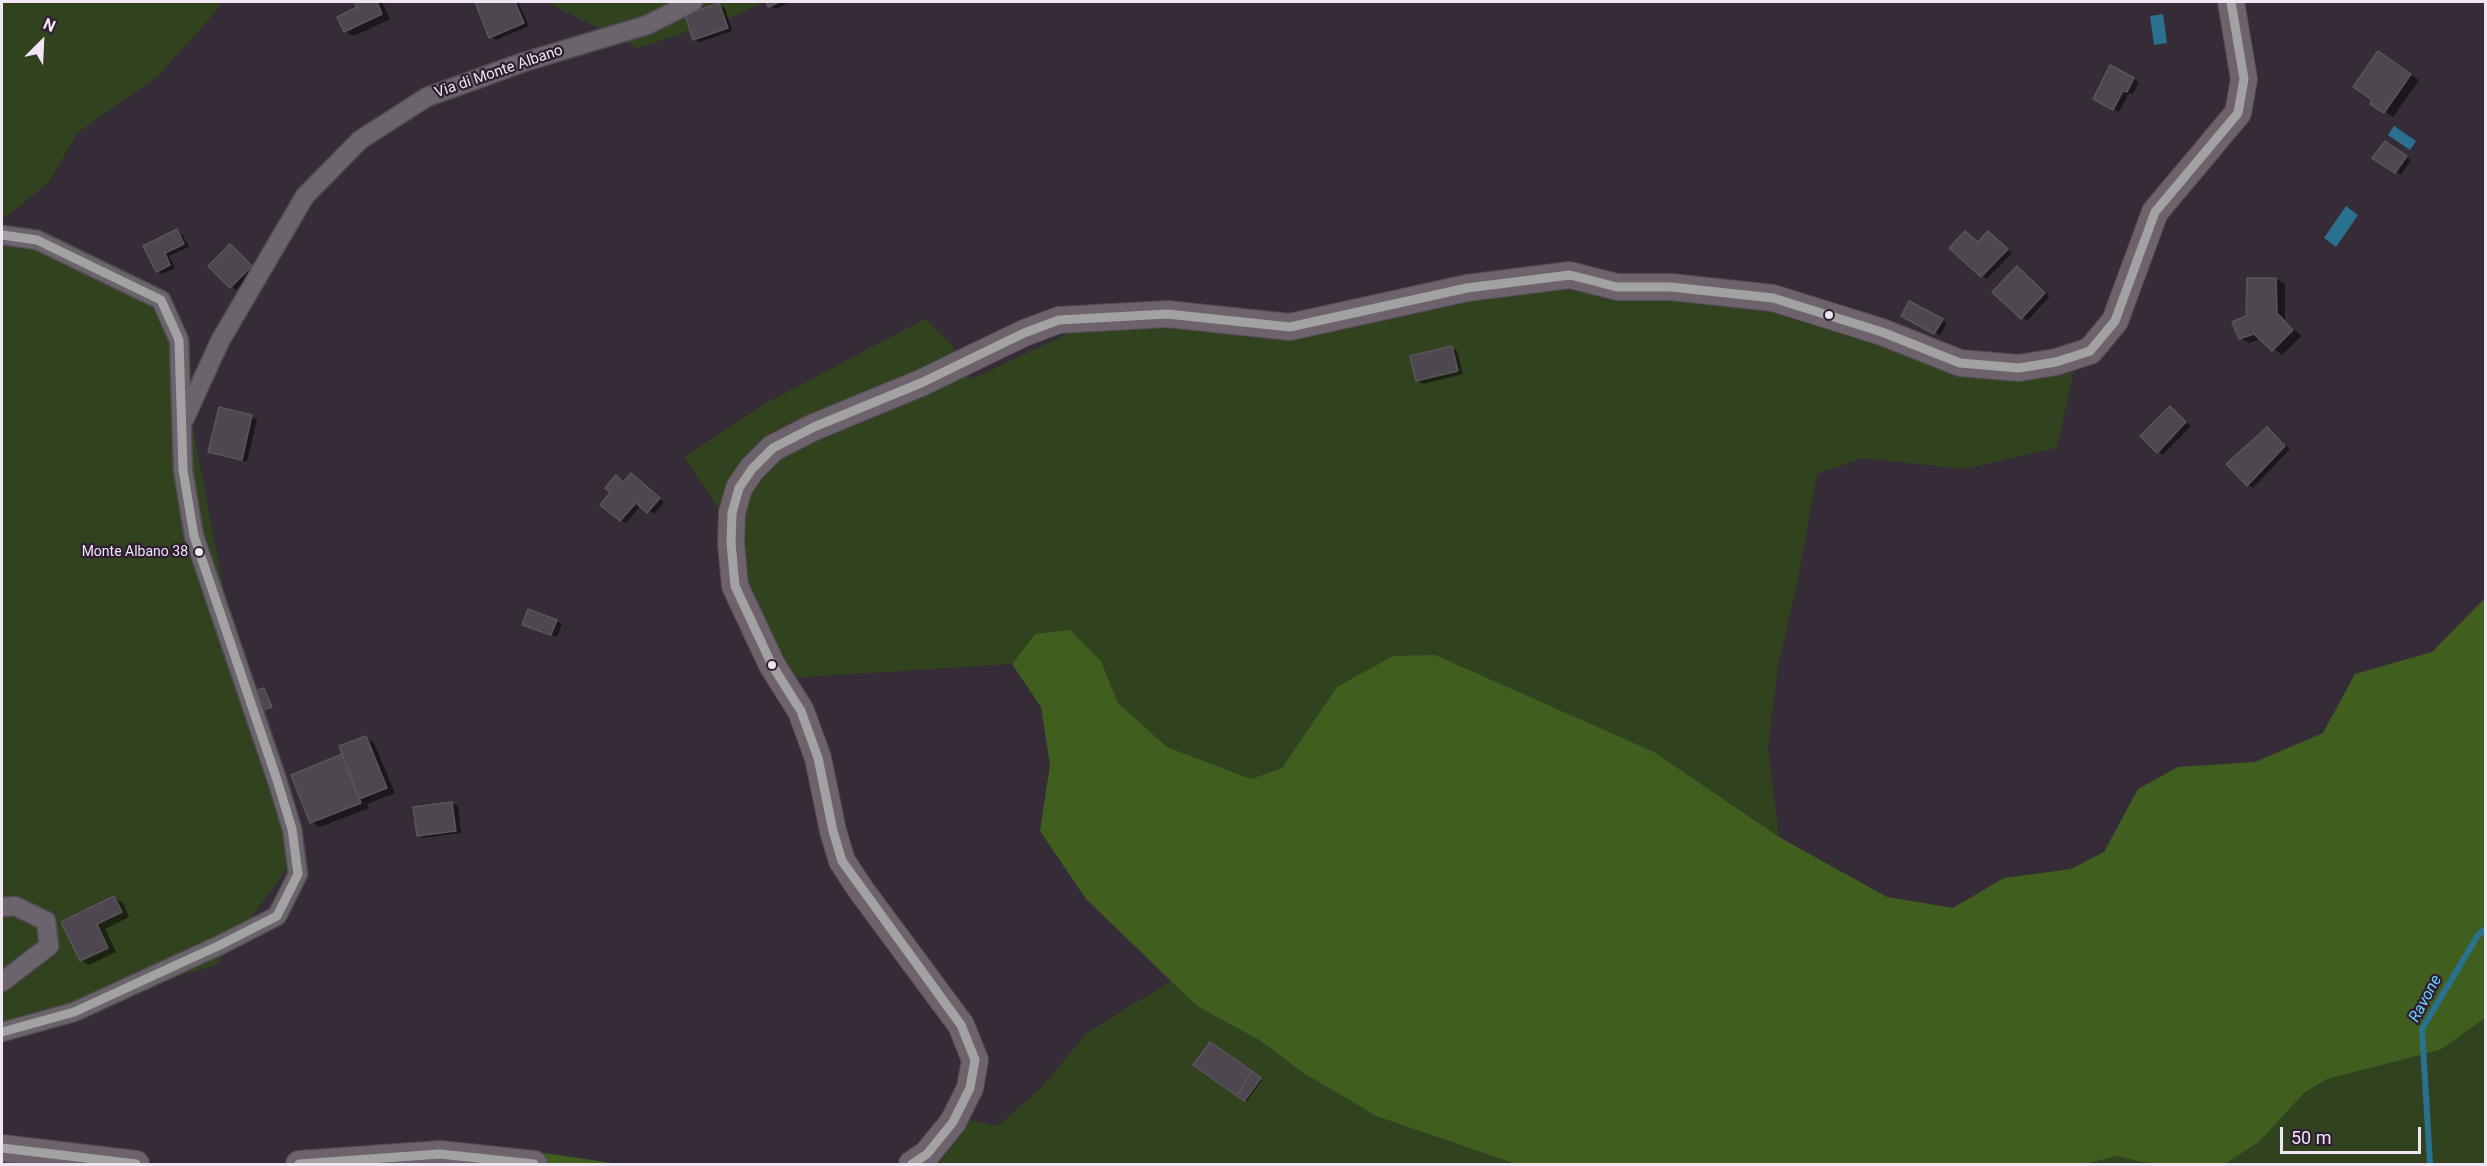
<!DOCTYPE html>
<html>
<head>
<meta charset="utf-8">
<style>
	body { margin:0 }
	#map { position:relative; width:2487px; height:1166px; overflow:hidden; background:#362c37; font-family:Roboto,sans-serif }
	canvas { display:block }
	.frame { position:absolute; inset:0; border:3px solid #f0e5f2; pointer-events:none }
	.north { position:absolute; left:12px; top:12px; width:60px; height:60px; -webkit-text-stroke:4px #2f1e32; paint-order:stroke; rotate:24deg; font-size:16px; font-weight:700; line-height:24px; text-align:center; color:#f0e5f2 }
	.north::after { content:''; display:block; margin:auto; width:21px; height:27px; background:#f0e5f2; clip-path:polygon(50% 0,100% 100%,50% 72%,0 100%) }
	.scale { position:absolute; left:2280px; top:1127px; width:141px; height:27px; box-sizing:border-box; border:3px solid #f0e5f2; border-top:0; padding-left:8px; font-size:18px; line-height:21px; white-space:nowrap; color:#f0e5f2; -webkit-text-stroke:4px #2f1e32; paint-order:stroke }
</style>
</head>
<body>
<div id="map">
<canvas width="2487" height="1166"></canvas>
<div class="frame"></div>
<div class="north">N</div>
<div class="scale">50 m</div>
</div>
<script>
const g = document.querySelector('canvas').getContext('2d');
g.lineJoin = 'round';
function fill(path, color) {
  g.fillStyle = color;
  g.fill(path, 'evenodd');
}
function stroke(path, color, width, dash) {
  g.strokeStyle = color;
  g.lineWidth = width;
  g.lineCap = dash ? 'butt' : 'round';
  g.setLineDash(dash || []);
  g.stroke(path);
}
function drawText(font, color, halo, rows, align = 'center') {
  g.font = font + ' Roboto,sans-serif';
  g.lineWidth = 4.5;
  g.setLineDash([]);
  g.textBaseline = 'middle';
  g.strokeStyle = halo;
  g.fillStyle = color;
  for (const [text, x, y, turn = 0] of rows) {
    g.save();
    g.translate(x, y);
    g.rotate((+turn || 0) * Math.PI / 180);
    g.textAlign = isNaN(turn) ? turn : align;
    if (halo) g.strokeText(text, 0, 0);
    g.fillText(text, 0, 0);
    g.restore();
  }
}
const green = new Path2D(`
	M2 2H222L210 18 158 76 77 133 49 182 2 220Z
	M547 2H765L734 16 638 48Z
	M2 229 181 316 186 392 232 633 292 862 216 965 2 1029Z
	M1620 288 1769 297 1869 312 1915 346 2074 369 2057 448 1964 469 1862 458 1817 474 1797 584 1778 666 1768 748 1779 837 1654 752 1548 705 1337 687 1282 768 1251 779 1167 747 1118 703 1101 661 1035 634 1012 664 790 678 759 630 725 518 684 457 764 404 925 319 953 346 972 379 1065 335 1082 320 1199 327 1519 289Z
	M1171 981 1197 1006 1259 1040 1302 1072 1376 1116 1516 1164H905L949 1116 998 1126 1041 1088 1088 1032Z
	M2485 1018V1164H2225L2259 1142 2304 1093 2327 1079 2440 1050Z
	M2116 1156 2151 1164H2086Z`);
const forest = new Path2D(`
	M2485 598V1018L2440 1050 2327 1079 2304 1093 2259 1142 2225 1164H2151L2116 1156 2086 1164H1516L1376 1116 1302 1072 1259 1040 1197 1006 1086 899 1040 831 1050 765 1041 707 1012 664 1035 634 1070 630 1101 661 1118 703 1167 747 1251 779 1282 768 1337 687 1393 656 1435 655 1654 752 1779 837 1887 897 1953 908 2004 878 2071 869 2104 852 2138 789 2178 767 2255 762 2323 733 2355 674 2432 652Z
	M544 1153 619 1164H294L295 1162Z`);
const water = new Path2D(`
	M2163 14 2167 43 2154 45 2150 16Z
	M2394 126 2416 141 2410 150 2388 135Z
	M2346 206 2358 215 2336 247 2324 238Z`);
const shadow = new Path2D(`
	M356 2H382L390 19 354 36 345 31 359 8Z
	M476 2H518L529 26 496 40 491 37Z
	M767 2H791L775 9Z
	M719 5 725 8 732 31 700 42 694 39Z
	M2386 58 2419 80 2393 117 2372 103Z
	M2111 67 2139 82 2133 94 2129 93 2119 112 2095 99Z
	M2391 146 2411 160 2401 175 2375 158Z
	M177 231 182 234 189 247 169 256 175 268 162 274 157 271 145 247Z
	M1988 233 2012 253 1987 279 1982 276 1979 243Z
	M230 246 256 270 236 290 231 286Z
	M2017 268 2050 296 2027 321 2022 317Z
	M2276 279 2285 284V320L2301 336 2282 355 2261 339 2249 343 2240 338 2247 317Z
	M1909 303 1947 323 1940 335 1903 315Z
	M1452 348 1457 351 1463 374 1423 384 1417 380Z
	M2170 408 2191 426 2163 455 2158 451Z
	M220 409 257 419 247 462 210 451Z
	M2267 429 2290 449 2253 488 2248 485Z
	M616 477 624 483 636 478 664 502 654 514 641 505 626 523 620 520 612 493Z
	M556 621 562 624 557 637 530 627Z
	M366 738 374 743 395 793 367 804 369 808 320 827 312 822 293 775 344 755Z
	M452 803 458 806 461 833 423 838 418 835Z
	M114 898 123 903 129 917 105 929 116 952 89 965 81 960 63 923Z
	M1195 1064 1256 1076 1262 1080 1247 1101Z`);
const stream = new Path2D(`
	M2430 1164 2422 1029 2478 935 2486 929`);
const building = new Path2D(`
	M354 2H377L382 14 344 32 337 17 357 7Z
	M475 2H515L524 23 489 38Z
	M766 2H780L768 7Z
	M719 3 728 28 693 40 685 15Z
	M2378 51 2411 74 2384 113 2370 104 2372 100 2353 87Z
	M2110 65 2134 78 2127 92 2123 91 2113 110 2093 99Z
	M2385 141 2407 156 2395 173 2372 158Z
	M177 229 184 244 165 253 170 265 156 272 143 246Z
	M1965 231 1978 242 1988 231 2008 249 1981 277 1949 248Z
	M230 244 252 266 230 288 208 266Z
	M2017 266 2045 293 2021 319 1992 292Z
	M2247 278H2276L2277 313 2293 330 2272 351 2254 334 2239 339 2232 322 2246 316Z
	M1909 301 1943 319 1934 334 1901 316Z
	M1452 346 1458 371 1416 381 1410 356Z
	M2170 406 2186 422 2157 453 2140 436Z
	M219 407 252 415 242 460 208 452Z
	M2267 427 2285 446 2247 486 2226 464Z
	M631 473 660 498 647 513 636 503 620 521 600 505 610 493 605 488 616 475 623 482Z
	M528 609 557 620 551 635 522 625Z
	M264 688 272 707 257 712 251 692Z
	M366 736 387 788 359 799 339 746Z
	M342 754 361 803 310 823 291 775Z
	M452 802 456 831 417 836 413 807Z
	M114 896 122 912 97 924 108 948 80 961 61 922Z
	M1210 1042 1252 1071 1237 1096 1193 1065Z
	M1252 1071 1261 1078 1244 1101 1237 1096Z`);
const street = new Path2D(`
	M2 235 37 240 161 300 179 340 183 470 194 536 277 780 292 829 298 874 277 916 220 945 74 1012 2 1032
	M184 420 220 341 305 196 360 140 427 97 524 62 647 25 693 2
	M2 907 15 906 46 921 49 946 2 982`);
const secondary = new Path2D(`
	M2 1148 136 1164
	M299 1164 440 1154 534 1164
	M912 1164 927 1154 953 1122 970 1088 975 1060 961 1025 861 890 842 861 833 831 818 758 801 711 772 665 735 586 731 543 732 513 739 488 752 469 773 448 814 427 921 383 1024 333 1059 320 1167 314 1290 327 1467 288 1570 275 1617 287H1671L1773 298 1882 332 1960 363 2019 368 2056 362 2090 351 2115 321 2155 212 2238 113 2244 79 2231 2`);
const bus1 = new Path2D(`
	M2 235 37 240 161 300 179 340 183 470 194 536 277 780 292 829 298 874 277 916 220 945 74 1012 2 1032
	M2 1148 136 1164
	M299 1164 440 1154 534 1164
	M912 1164 927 1154 953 1122 970 1088 975 1060 961 1025 842 861 833 831 818 758 801 711 772 665 735 586 731 543 732 513 739 488 752 469 773 448 814 427 921 383 1024 333 1059 320 1167 314 1290 327 1467 288 1570 275 1617 287H1671L1773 298 1882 332 1960 363 2019 368 2056 362 2090 351 2115 321 2155 212 2238 113 2244 79 2231 2`);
const markers = [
	[1829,315,5,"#f0e5f2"],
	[199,552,5,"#f0e5f2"],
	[772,665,5,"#f0e5f2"]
];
const busNames = [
	["Monte Albano 38",188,552]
];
const streetNames = [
	["Via di Monte Albano",499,72,-19]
];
const waterNames = [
	["Ravone",2426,999,-62]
];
fill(green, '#30421e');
fill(forest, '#405f1e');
fill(water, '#2a7190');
fill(shadow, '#0007');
stroke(stream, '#2a7190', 6);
fill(building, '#4f4750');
stroke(building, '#5c545d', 1.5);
stroke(street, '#544b55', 21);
stroke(secondary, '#544b55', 28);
stroke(street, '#6c646d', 18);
stroke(secondary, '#6e636d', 26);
stroke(bus1, '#a2a2a2', 9);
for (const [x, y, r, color] of markers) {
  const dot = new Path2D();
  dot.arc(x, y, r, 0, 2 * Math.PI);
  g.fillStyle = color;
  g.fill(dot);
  stroke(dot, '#2f1e32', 2);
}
drawText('14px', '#f0e5f2', '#2f1e32', busNames, 'right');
drawText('15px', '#f0e5f2', '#2f1e32', streetNames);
drawText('italic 16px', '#6ad0fe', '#2f1e32', waterNames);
</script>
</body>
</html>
